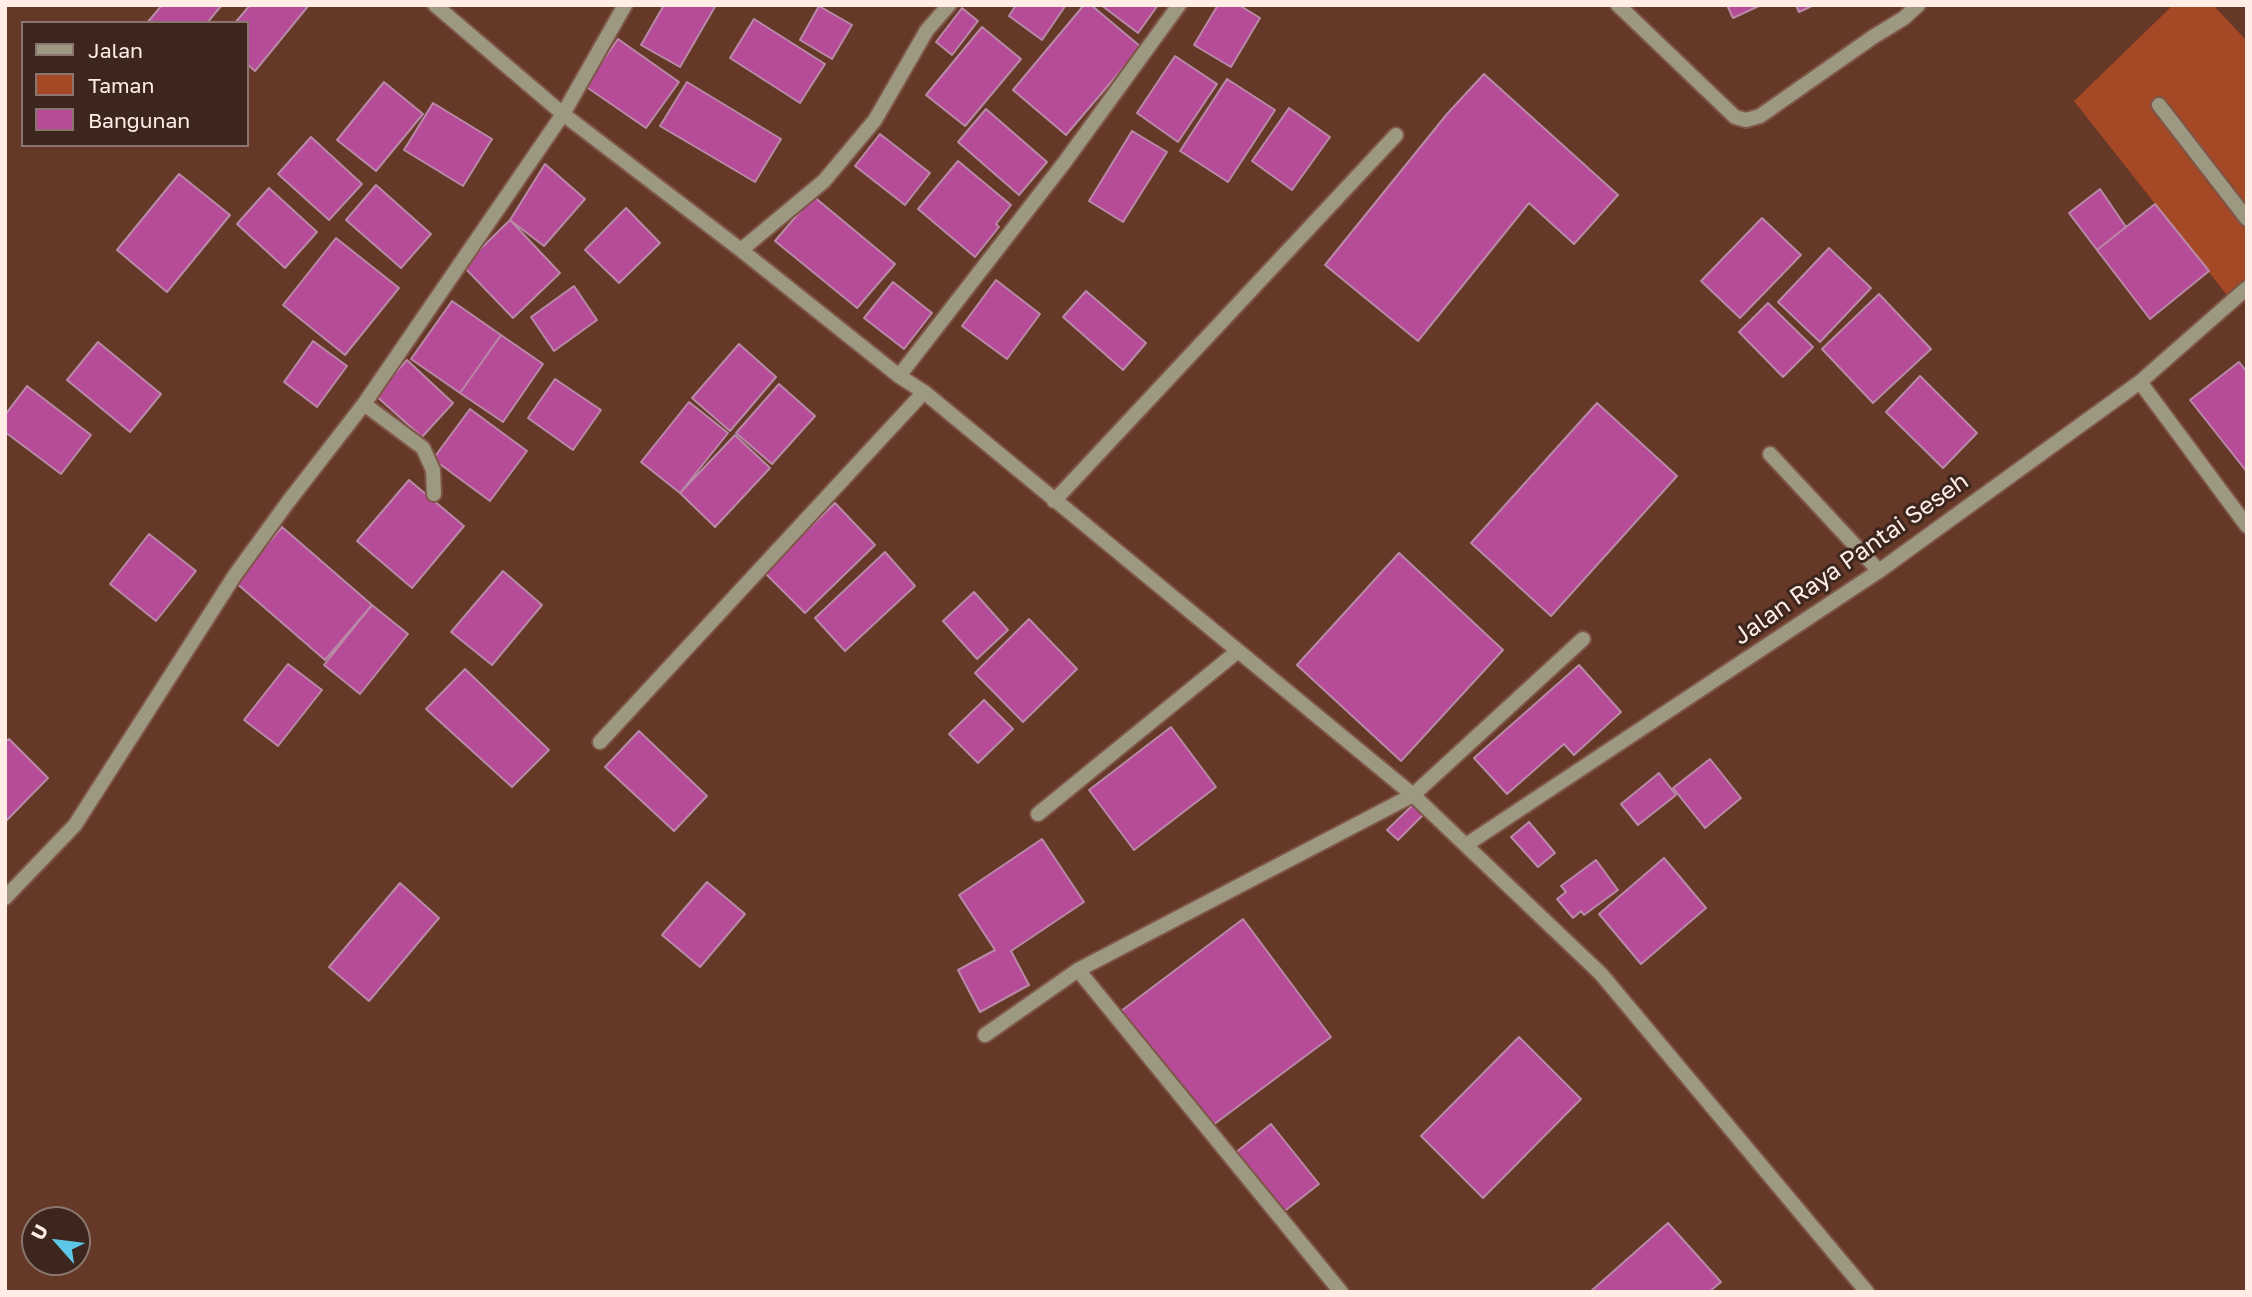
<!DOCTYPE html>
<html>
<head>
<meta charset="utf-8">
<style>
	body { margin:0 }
	#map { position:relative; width:2252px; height:1297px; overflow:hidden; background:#663827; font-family:"Golos Text",sans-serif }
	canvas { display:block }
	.frame { position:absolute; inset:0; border:7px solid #ffede6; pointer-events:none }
	.legend { position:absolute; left:21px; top:21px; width:228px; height:126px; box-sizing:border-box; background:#3c261e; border:2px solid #8a766e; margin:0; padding:9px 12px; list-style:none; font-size:21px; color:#ffede6 }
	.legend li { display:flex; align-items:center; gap:14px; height:35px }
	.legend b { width:35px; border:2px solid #8a766e }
	.north { position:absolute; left:21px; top:1206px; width:70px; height:70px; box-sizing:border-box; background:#3c261e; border:2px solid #8a766e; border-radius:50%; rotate:298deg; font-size:19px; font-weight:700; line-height:28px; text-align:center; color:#ffede6 }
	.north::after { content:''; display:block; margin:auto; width:24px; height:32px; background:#5cc7e7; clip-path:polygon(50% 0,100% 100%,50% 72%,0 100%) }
</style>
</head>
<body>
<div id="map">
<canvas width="2252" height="1297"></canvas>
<div class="frame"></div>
<ul class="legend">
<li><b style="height:9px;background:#9c9882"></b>Jalan</li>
<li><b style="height:19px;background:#a54825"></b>Taman</li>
<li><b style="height:19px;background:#b64b98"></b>Bangunan</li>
</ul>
<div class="north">U</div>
</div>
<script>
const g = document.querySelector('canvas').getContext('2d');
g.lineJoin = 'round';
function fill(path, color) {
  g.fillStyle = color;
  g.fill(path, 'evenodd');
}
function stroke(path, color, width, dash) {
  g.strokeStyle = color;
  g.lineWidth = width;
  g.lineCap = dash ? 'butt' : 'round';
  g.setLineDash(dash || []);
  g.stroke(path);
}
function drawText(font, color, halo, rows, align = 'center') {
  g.font = font + ' "Golos Text",sans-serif';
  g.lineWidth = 6;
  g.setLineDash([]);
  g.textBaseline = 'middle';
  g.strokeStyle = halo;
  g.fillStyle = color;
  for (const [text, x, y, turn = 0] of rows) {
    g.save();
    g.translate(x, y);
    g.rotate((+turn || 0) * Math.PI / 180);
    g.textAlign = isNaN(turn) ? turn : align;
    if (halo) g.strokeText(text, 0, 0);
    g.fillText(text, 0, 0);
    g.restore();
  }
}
const green = new Path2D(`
	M2173 5H2213L2247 41V285L2230 299 2074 101Z`);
const building = new Path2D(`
	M162 5H221V6L207 23H147Z
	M250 5H309L255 71 247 64V23H235Z
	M664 5H716L680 67 641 45Z
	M1016 5H1066L1042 40 1009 16Z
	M1084 5H1091L1141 47 1066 135 1013 90Z
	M1101 5H1158L1138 33Z
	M1218 5H1239L1260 18 1231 67 1194 45Z
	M1727 5H1761L1733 18Z
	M1796 5H1814L1799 12Z
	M819 6 852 25 832 59 800 40Z
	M962 8 978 21 952 55 936 42Z
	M754 19 825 64 800 103 730 58Z
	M982 27 1021 59 965 126 926 95Z
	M618 39 679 82 646 128 585 86Z
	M1175 56 1217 84 1178 142 1137 113Z
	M1484 74 1618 195 1574 244 1529 203 1418 341 1325 265 1447 114Z
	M1227 79 1275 110 1228 182 1180 151Z
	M384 82 423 114 376 171 337 140Z
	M687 82 781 139 755 182 660 126Z
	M433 103 492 139 463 186 404 150Z
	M1289 108 1330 137 1292 190 1252 161Z
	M986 109 1047 162 1019 195 958 142Z
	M1132 131 1167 152 1123 222 1089 201Z
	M880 134 930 173 905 205 855 166Z
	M311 137 362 184 329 220 278 174Z
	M958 161 1011 205 996 224 999 227 975 257 918 209Z
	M545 164 585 199 544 246 510 220Z
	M179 174 230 215 167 292 117 250Z
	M376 185 431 234 401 268 346 220Z
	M269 188 317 232 285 268 237 224Z
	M2100 189 2126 227 2097 250 2069 213Z
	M813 196 895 264 857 308 775 241Z
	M2155 204 2209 271 2150 319 2097 250Z
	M626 208 660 243 619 283 585 250Z
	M1762 218 1801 255 1740 318 1701 281Z
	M510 220 560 273 513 318 463 266Z
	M336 238 399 288 345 355 283 305Z
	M1829 248 1871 288 1820 342 1778 302Z
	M996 280 1040 314 1007 359 962 326Z
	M893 282 932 313 904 349 864 318Z
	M574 286 597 320 554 351 531 317Z
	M1086 291 1146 343 1123 370 1063 317Z
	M1879 294 1931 349 1873 403 1822 349Z
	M452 301 501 335 460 393 411 359Z
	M1768 303 1813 347 1783 377 1739 332Z
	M501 335 543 364 503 422 460 393Z
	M313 341 347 366 317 407 284 382Z
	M98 342 161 394 130 432 67 380Z
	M739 344 776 377 730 431 692 398Z
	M407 360 453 403 422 437 375 395Z
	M2239 362 2247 372V472L2190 400Z
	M1920 376 1977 433 1943 468 1886 412Z
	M555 379 601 410 573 450 528 418Z
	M779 384 815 416 772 464 736 433Z
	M27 386 91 435 61 474 5 432V415Z
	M689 402 728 433 680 493 641 462Z
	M1597 403 1677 476 1551 616 1471 543Z
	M470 409 527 451 490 501 433 459Z
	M735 435 770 468 715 527 680 493Z
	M409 480 464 526 412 588 357 541Z
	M835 503 875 545 805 613 764 572Z
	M282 527 372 605 325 660 235 582Z
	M149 534 196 571 156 621 110 584Z
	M885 552 915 586 845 651 815 618Z
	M1399 553 1503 650 1401 761 1297 665Z
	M503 571 542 605 492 665 451 632Z
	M974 592 1008 630 977 659 943 621Z
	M372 605 408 634 360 694 324 665Z
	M1029 619 1077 669 1023 722 975 673Z
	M288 664 322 690 278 746 244 720Z
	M1579 665 1621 712 1574 755 1564 744 1507 794 1474 758Z
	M465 669 549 750 512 787 426 709Z
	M984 700 1013 729 978 763 949 734Z
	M1171 727 1216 787 1134 850 1089 790Z
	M639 731 707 796 674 831 605 767Z
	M9 739 48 778 5 822V742Z
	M1710 759 1741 798 1705 828 1673 788Z
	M1659 773 1676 795 1638 825 1621 804Z
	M1422 796 1433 805 1398 840 1387 830Z
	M1529 822 1555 853 1538 867 1511 837Z
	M1042 839 1084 902 1011 951 1029 985 980 1012 958 970 995 950 959 895Z
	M1664 858 1706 908 1641 964 1599 914Z
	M1596 860 1618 890 1584 915 1581 911 1573 918 1557 899 1566 892 1561 886Z
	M707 882 745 914 700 967 662 935Z
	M400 883 439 918 369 1001 329 967Z
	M1243 919 1331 1037 1209 1128 1121 1011Z
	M1519 1037 1581 1099 1483 1198 1421 1136Z
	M1271 1124 1319 1184 1281 1214 1234 1154Z
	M1668 1223 1721 1282 1709 1292H1590Z`);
const service = new Path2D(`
	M2159 105 2247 219
	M1770 454 1879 571`);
const minor = new Path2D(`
	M435 5 563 114 741 250 899 376 924 392 1413 795 1601 974 1867 1292
	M1618 5 1735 117 1746 120 1760 116 1873 37 1904 18 1918 5
	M741 250 824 181 875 120 927 30 949 5
	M899 376 1064 163 1179 5
	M2140 382 2247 526
	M364 404 423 448 433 470 434 494
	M1054 501 1396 135
	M600 742 924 392
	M1038 814 1238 651
	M1466 845 1879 571 2140 382 2247 288
	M5 898 75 825 235 575 288 502 364 404 563 114 625 5
	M1078 970 1341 1292
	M985 1035 1078 970 1413 795 1583 639`);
const streetNames = [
	["Jalan Raya Pantai Seseh",1851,559,-35]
];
fill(green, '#a54825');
fill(building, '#b64b98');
stroke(building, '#b989a8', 2);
stroke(service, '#7e5546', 18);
stroke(minor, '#7e5546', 18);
stroke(service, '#9c9882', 14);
stroke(minor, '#9c9882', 14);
drawText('24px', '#ffede6', '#3c261e', streetNames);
</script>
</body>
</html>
